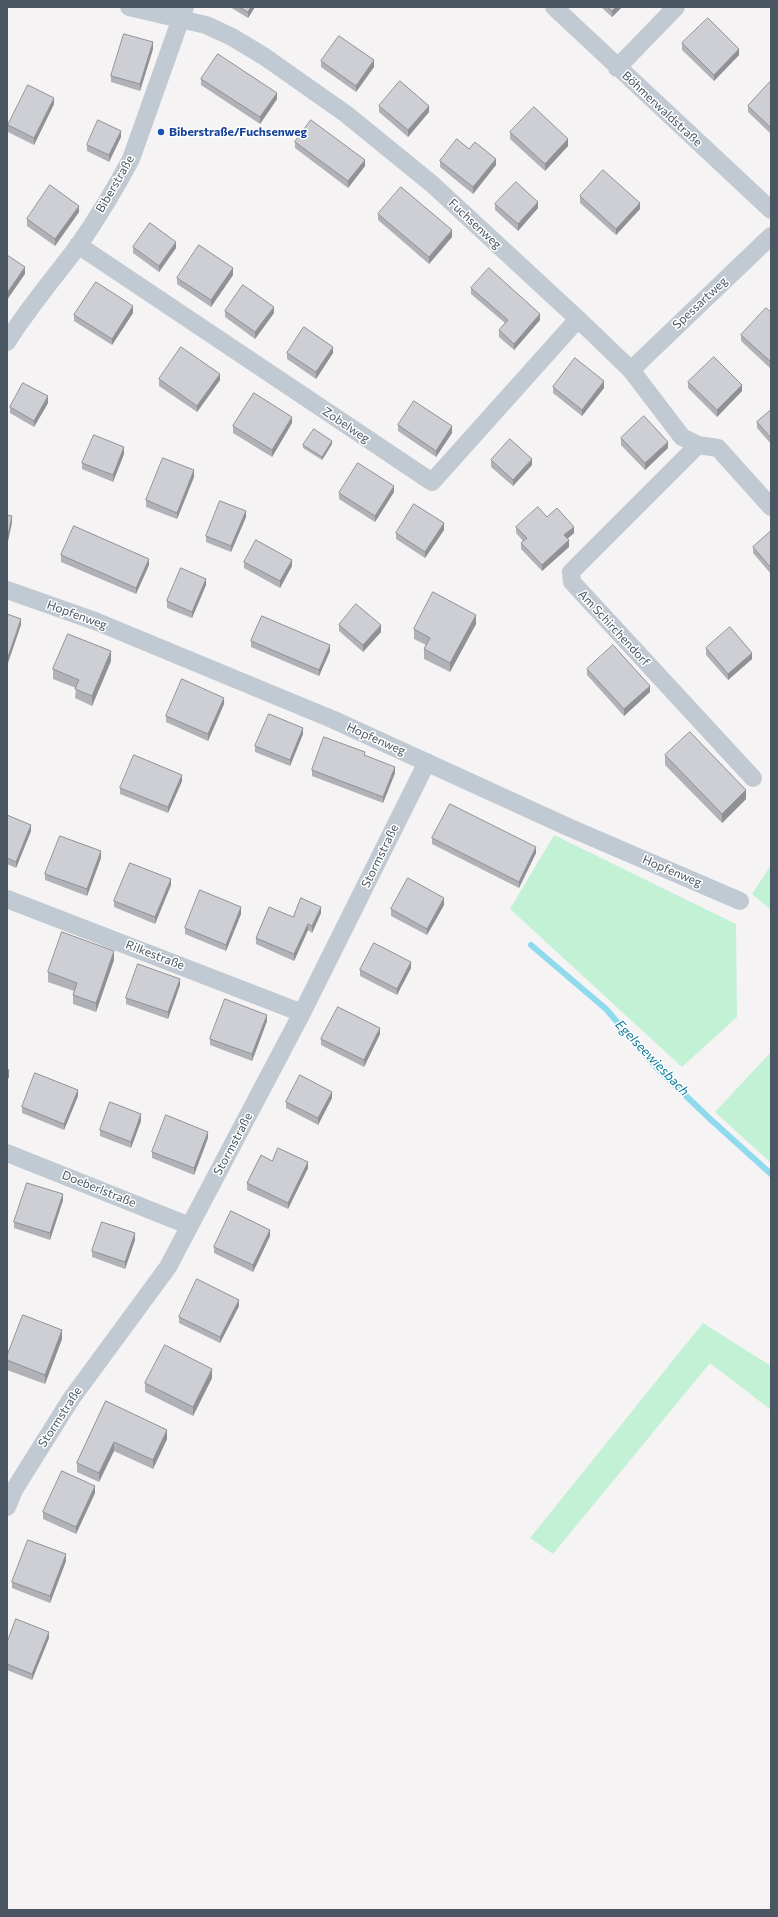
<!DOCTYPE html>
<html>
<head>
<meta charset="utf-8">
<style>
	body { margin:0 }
	#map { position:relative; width:778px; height:1917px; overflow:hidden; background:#f5f3f3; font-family:Commissioner,sans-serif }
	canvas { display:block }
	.frame { position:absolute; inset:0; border:8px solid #4a5661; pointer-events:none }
</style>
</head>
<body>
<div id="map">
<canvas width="778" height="1917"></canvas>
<div class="frame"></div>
</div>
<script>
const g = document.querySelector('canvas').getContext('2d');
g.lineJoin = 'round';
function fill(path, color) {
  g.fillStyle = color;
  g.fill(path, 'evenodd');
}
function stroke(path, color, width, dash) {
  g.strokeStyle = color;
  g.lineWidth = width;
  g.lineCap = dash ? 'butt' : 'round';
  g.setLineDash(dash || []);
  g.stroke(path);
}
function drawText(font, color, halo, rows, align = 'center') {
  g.font = font + ' Commissioner,sans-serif';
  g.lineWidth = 3;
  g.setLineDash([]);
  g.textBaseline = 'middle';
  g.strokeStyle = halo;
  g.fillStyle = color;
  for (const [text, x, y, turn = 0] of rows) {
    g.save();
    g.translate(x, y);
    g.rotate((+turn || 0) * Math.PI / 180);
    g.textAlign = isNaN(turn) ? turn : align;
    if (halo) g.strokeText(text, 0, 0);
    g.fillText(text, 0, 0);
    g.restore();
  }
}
const green = new Path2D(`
	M554 835 736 924 737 1017 682 1067 510 909Z
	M771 865V910L752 894Z
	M771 1052V1163L715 1112Z
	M703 1323 771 1366V1410L710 1363 553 1554 530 1538Z`);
const stream = new Path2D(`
	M531 945 606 1009 656 1067 709 1118 771 1174`);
const minor = new Path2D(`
	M129 7 206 25 232 37 265 57 346 114 432 184 578 319 631 370 682 437 698 445 718 448 771 507
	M554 7 771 210
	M617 68 676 7
	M78 245 432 482 578 319
	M7 342C28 308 54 278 78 246 97 219 115 189 131 159L185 7
	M631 370 771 236
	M698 445 571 572 572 582 753 778
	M7 590 95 621 334 720 568 827 740 901
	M7 899 302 1013
	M7 1153 190 1226
	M7 1507 14 1490 71 1399 168 1267 302 1013 427 762`);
const wall = new Path2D(`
	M230 7H255L248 18Z
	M601 7H622L612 17Z
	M682 43 739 55 714 81 682 50Z
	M153 49 140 91 111 82V76Z
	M321 61 374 67 356 92 321 67Z
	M201 79 277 99 260 124 201 85Z
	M771 83V134L748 112V106Z
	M54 104 34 145 8 132V125Z
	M379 106 429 112 408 137 379 112Z
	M510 132 568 146 545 171 510 139Z
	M121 137 109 162 87 151V145Z
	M295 142 365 166 348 188 295 148Z
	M440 161 496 165 473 194 440 167Z
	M580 196 640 209 616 235 580 203Z
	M495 204 538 208 518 231 495 210Z
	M79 212 55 246 27 226V219Z
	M378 214 452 237 429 264 378 220Z
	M133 247 176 248 159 272 133 253Z
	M233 275 211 307 177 284V278Z
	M471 288 540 320 514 350 499 337V330L505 323 471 294Z
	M225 311 274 313 255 339 225 317Z
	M771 312V369L741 341V335Z
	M133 313 112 345 74 321V315Z
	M287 353H333L316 379 287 359Z
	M159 379 220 380 197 412 159 386Z
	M688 382 742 391 717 417 688 388Z
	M553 387 604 388 582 416 553 393Z
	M48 403 34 427 10 413V407Z
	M771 410V444L757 428V422Z
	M292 423 272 457 233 433V426Z
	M398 425 452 433 436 457 398 431Z
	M621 438 668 448 645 470 621 445Z
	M332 444 322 460 303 448V445Z
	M124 454 113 482 82 469V463Z
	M491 460 532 465 513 486 491 467Z
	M194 477 177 519 146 507V500Z
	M394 492 375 522 339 499V493Z
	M246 517 231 552 206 542V536Z
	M547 517 574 533 567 539 569 547 542 571 521 549V543L523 541 516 533V527Z
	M444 530 425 558 396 539V533Z
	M771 531V574L753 553V547Z
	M61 555 149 565 136 594 61 562Z
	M244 562 292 566 280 588 244 568Z
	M206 585 192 618 167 608V601Z
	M476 624 450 672 424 659V649L426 645 414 639V629Z
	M339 625 381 632 363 652 339 631Z
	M251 641 330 651 319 676 251 647Z
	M706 648 752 659 728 680 706 655Z
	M111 661 92 706 75 698 76 688 53 679V669Z
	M587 669 650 692 624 716 587 675Z
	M224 704 208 741 166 722V716Z
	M303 734 290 766 255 752V746Z
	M365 755 395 773 383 803 312 776V770Z
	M665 755 746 799 722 823 665 765Z
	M182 781 168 813 120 794V788Z
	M7 815 31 831 16 868 7 864Z
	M432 838 536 853 519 888 432 844Z
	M101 858 87 896 45 880V874Z
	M171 885 155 924 114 907V901Z
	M444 905 427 935 391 916V909Z
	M321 913 312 933 308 930 294 961 256 944V938L293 917Z
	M241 914 226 951 185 934V928Z
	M114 960 96 1012 73 1004V995L74 991 48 982V972Z
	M411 968 397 995 360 976V970Z
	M180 985 168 1019 126 1004V998Z
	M267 1021 252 1061 210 1045V1039Z
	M380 1034 364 1067 321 1045V1039Z
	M78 1096 64 1130 22 1113V1107Z
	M332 1098 318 1125 286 1108V1102Z
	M141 1121 131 1148 100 1136V1130Z
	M208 1138 194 1175 152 1158V1152Z
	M272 1161 308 1168 288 1209 247 1190V1183Z
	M63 1200 50 1240 14 1228V1222Z
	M270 1236 253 1272 214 1253V1247Z
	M135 1240 125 1269 92 1257V1251Z
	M239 1306 220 1343 179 1323V1317Z
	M62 1339 45 1384 7 1370V1356Z
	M212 1378 193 1416 145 1392V1383Z
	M106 1401 167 1439 153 1469 114 1451 99 1482 77 1472V1463Z
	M95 1493 76 1534 43 1519V1512Z
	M66 1561 50 1603 12 1588V1582Z
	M49 1638 32 1680 7 1670V1643Z`);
const shadedWall = new Path2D(`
	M251 7H255L248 18V12Z
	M616 7H622L612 17V11Z
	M153 42V49L140 91V84Z
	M739 49V55L714 81V75Z
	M374 60V67L356 92V86Z
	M277 93V99L260 124V117Z
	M54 98V104L34 145V138Z
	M429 106V112L408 137V130Z
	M121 131V137L109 162V155Z
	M568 139V146L545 171V164Z
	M496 159V165L473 194V187Z
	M365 160V166L348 188V181Z
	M538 202V208L518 231V224Z
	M640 203V209L616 235V229Z
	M79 206V212L55 246V239Z
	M452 230V237L429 264V257Z
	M176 242V248L159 272V266Z
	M25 267V274L7 300V293Z
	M233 268V275L211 307V300Z
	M133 306V313L112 345V339Z
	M274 307V313L255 339V332Z
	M540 314V320L514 350V344Z
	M333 347V353L316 379V372Z
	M220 374V380L197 412V406Z
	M604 381V388L582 416V410Z
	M742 385V391L717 417V410Z
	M48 396V403L34 427V421Z
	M292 417V423L272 457V450Z
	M452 426V433L436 457V451Z
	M332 441V444L322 460V457Z
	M668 442V448L645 470V463Z
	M124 447V454L113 482V475Z
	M532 459V465L513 486V480Z
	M194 470V477L177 519V513Z
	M394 486V492L375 522V516Z
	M246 511V517L231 552V546Z
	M12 516V523L7 546V540Z
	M444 523V530L425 558V552Z
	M574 527V533L564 542V535Z
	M569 540V547L542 571V565Z
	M149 559V565L136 594V588Z
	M292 560V566L280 588V581Z
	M206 579V585L192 618V612Z
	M476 615V624L450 672V663Z
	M21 619V625L8 663V657Z
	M381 625V632L363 652V645Z
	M330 645V651L319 676V670Z
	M111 651V661L92 706V696Z
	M752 653V659L728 680V674Z
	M650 686V692L624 716V709Z
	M224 698V704L208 741V734Z
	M303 728V734L290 766V760Z
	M395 767V773L383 803V797Z
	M182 775V781L168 813V807Z
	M746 790V799L722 823V814Z
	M31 825V831L16 868V862Z
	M536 847V853L519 888V882Z
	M101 851V858L87 896V889Z
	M171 879V885L155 924V917Z
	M444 898V905L427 935V929Z
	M241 907V914L226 951V945Z
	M321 907V913L312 933V926Z
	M308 924V930L294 961V954Z
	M114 951V960L96 1012V1003Z
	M411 962V968L397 995V989Z
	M180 979V985L168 1019V1012Z
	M267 1015V1021L252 1061V1054Z
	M380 1028V1034L364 1067V1060Z
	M9 1070V1077L7 1081V1075Z
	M78 1090V1096L64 1130V1124Z
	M332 1092V1098L318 1125V1118Z
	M141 1114V1121L131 1148V1142Z
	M208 1132V1138L194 1175V1168Z
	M308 1162V1168L288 1209V1203Z
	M63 1194V1200L50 1240V1233Z
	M270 1230V1236L253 1272V1265Z
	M135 1233V1240L125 1269V1262Z
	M239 1300V1306L220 1343V1337Z
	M62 1330V1339L45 1384V1375Z
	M212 1369V1378L193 1416V1407Z
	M167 1430V1439L153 1469V1460Z
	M114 1442V1451L99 1482V1473Z
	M95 1486V1493L76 1534V1527Z
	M66 1554V1561L50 1603V1596Z
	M49 1632V1638L32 1680V1674Z`);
const building = new Path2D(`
	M240 7H251L248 12Z
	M608 7H616L612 11Z
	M708 18 739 49 714 75 682 43Z
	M124 34 153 42 140 84 111 76Z
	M339 36 374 60 356 86 321 61Z
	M218 54 277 93 260 117 201 79Z
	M400 81 429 106 408 130 379 106Z
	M770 82 771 83V128L748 106Z
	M28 85 54 98 34 138 8 125Z
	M534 107 568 139 545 164 510 132Z
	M98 120 121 131 109 155 87 145Z
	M311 120 365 160 348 181 295 142Z
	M457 139 469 149 475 142 496 159 473 187 440 161Z
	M603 170 640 203 616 229 580 196Z
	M516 182 538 202 518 224 495 204Z
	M50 185 79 206 55 239 27 219Z
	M401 187 452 230 429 257 378 214Z
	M150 223 176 242 159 266 133 247Z
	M199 245 233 268 211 300 177 278Z
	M7 255 25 267 7 293Z
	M489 268 540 314 514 344 499 330 508 320 471 288Z
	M96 282 133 306 112 339 74 315Z
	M243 285 274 307 255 332 225 311Z
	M766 308 771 312V362L741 335Z
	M304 327 333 347 316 372 287 353Z
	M181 347 220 374 197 406 159 379Z
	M714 357 742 385 717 410 688 382Z
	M575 358 604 381 582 410 553 387Z
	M23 383 48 396 34 421 10 407Z
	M254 393 292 417 272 450 233 426Z
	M414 401 452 426 436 451 398 425Z
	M771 410V438L757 422Z
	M644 416 668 442 645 463 621 438Z
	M314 429 332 441 322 457 303 445Z
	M94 435 124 447 113 475 82 463Z
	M510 439 532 459 513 480 491 460Z
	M163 458 194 470 177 513 146 500Z
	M358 463 394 486 375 516 339 493Z
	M220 501 246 511 231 546 206 536Z
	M414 504 444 523 425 552 396 533Z
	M538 507 547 517 557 508 574 527 564 535 569 540 542 565 521 543 527 538 516 527Z
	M7 515 12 516 7 540Z
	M74 526 149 559 136 588 61 555Z
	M771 531V568L753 547Z
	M256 540 292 560 280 581 244 562Z
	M181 568 206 579 192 612 167 601Z
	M433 592 476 615 450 663 424 649 430 638 414 629Z
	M356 604 381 625 363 645 339 625Z
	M7 614 21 619 8 657H7Z
	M262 616 330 645 319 670 251 641Z
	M730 627 752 653 728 674 706 648Z
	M68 634 111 651 92 696 75 689 79 680 53 669Z
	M613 645 650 686 624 709 587 669Z
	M182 679 224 698 208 734 166 716Z
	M269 714 303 728 290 760 255 746Z
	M690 732 746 790 722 814 665 755Z
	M324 737 365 752 364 755 395 767 383 797 312 770Z
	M134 755 182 775 168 807 120 788Z
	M450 804 536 847 519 882 432 838Z
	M7 815 31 825 16 862 7 858Z
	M60 836 101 851 87 889 45 874Z
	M130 863 171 879 155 917 114 901Z
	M408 878 444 898 427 929 391 909Z
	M200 890 241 907 226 945 185 928Z
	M301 898 321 907 312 926 308 924 294 954 256 938 269 907 293 917Z
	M62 932 114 951 96 1003 73 995 77 983 48 972Z
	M374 943 411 962 397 989 360 970Z
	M138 964 180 979 168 1012 126 998Z
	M225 999 267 1015 252 1054 210 1039Z
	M338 1007 380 1028 364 1060 321 1039Z
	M7 1069 9 1070 7 1075Z
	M35 1073 78 1090 64 1124 22 1107Z
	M300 1075 332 1092 318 1118 286 1102Z
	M110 1102 141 1114 131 1142 100 1130Z
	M166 1115 208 1132 194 1168 152 1152Z
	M278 1148 308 1162 288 1203 247 1183 261 1155 272 1161Z
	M27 1183 63 1194 50 1233 14 1222Z
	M231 1211 270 1230 253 1265 214 1247Z
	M102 1222 135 1233 125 1262 92 1251Z
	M197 1279 239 1300 220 1337 179 1317Z
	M23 1315 62 1330 45 1375 7 1360V1356Z
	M165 1345 212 1369 193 1407 145 1383Z
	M106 1401 167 1430 153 1460 114 1442 99 1473 77 1463Z
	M62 1471 95 1486 76 1527 43 1512Z
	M28 1540 66 1554 50 1596 12 1582Z
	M16 1619 49 1632 32 1674 7 1664V1643Z`);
const markers = [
	[161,132,4,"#1a4fb4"]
];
const streetNames = [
	["Böhmerwaldstraße",662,109,43],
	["Biberstraße",115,184,-60],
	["Fuchsenweg",475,224,43],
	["Spessartweg",700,303,-43],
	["Zobelweg",346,425,34],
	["Hopfenweg",77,615,20],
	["Am Schirchendorf",614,628,47],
	["Hopfenweg",376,739,24],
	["Stormstraße",380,856,-64],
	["Hopfenweg",672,871,23],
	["Rilkestraße",155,955,21],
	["Stormstraße",233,1144,-62],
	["Doeberlstraße",99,1189,22],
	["Stormstraße",60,1417,-57]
];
const transitNames = [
	["Biberstraße/Fuchsenweg",169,132]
];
const waterNames = [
	["Egelseewiesbach",652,1058,46]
];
fill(green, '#c3f1d5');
stroke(stream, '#90daee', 6);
stroke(minor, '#c1cad2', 18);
fill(wall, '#b0b2b7');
fill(shadedWall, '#909195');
fill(building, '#cdcfd5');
stroke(building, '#909195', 1);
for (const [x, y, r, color] of markers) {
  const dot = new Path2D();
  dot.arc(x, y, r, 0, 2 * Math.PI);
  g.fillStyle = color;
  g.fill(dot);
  stroke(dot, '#fff', 1.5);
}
drawText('12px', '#4a5661', '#fff', streetNames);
drawText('bold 12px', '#164399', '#fff', transitNames, 'left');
drawText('italic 13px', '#0c7c9b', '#fff', waterNames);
</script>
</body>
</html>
